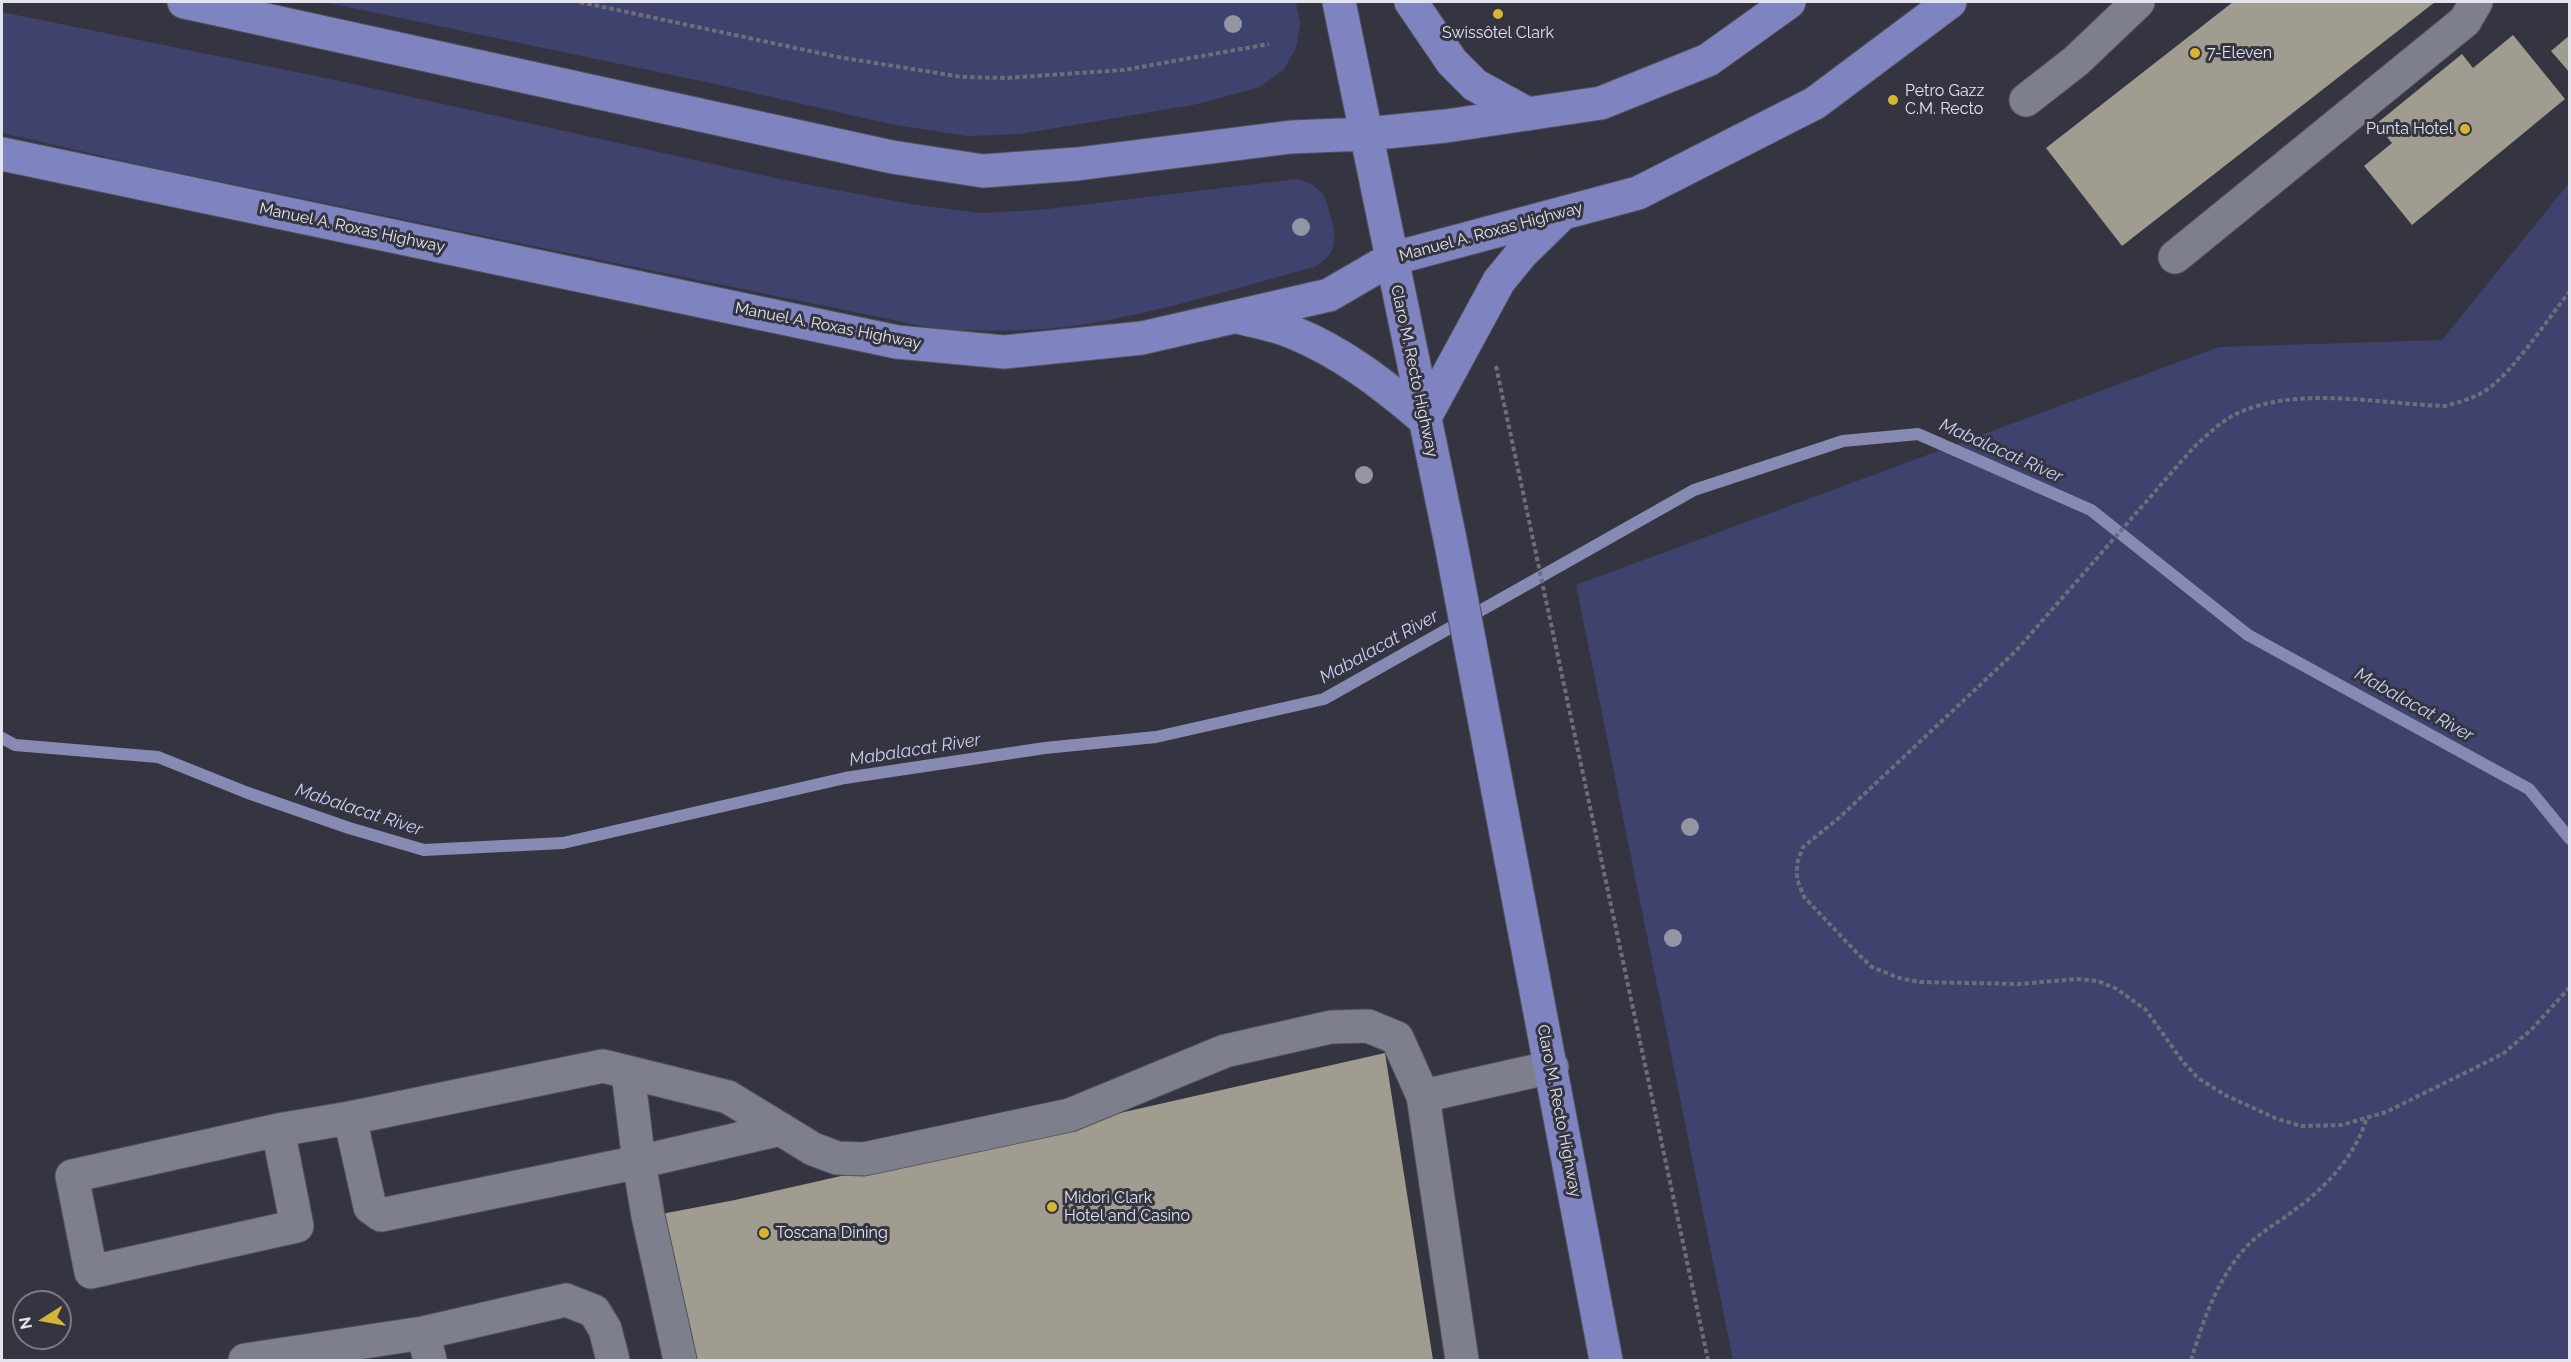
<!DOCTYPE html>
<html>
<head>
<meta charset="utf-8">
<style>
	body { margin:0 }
	#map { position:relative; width:2571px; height:1362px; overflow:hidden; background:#343541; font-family:Raleway,sans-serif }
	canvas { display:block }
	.frame { position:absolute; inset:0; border:3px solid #e3e4ec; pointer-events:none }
	.north { position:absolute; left:12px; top:1290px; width:60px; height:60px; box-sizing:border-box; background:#343541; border:2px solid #7a7b85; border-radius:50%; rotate:259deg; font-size:16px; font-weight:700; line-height:24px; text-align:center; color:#e3e4ec }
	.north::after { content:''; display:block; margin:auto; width:21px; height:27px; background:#d6b534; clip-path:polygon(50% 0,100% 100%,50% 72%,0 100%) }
</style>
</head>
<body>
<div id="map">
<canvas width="2571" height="1362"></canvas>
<div class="frame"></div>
<div class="north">N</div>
</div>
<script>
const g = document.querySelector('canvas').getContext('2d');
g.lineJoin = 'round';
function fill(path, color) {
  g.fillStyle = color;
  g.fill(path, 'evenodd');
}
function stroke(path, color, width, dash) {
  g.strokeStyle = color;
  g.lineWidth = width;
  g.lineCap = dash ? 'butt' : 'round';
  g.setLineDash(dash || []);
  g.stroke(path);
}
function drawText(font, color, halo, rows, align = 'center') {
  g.font = font + ' Raleway,sans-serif';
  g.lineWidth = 6;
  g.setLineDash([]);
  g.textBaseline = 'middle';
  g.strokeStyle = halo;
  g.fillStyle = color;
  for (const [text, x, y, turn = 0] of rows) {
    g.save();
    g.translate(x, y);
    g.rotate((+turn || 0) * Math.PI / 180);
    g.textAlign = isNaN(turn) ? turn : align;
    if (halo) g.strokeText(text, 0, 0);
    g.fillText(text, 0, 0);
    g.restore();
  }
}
const green = new Path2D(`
	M324 2H1296L1300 24 1296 48 1284 69 1260 87 1198 104 1020 134 967 136 890 124 706 82Z
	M2 12 335 80 789 181 911 204 980 213 1039 210 1297 179C1305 181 1312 183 1318 189 1326 196 1328 205 1330 215 1337 239 1338 254 1314 267 1232 289 1149 316 1065 327 1022 332 979 331 937 329L159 169 2 133Z
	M2569 183V1360H1733L1576 585 2219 347 2442 340Z`);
const stream = new Path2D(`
	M2 738 15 745 158 757 248 793 349 828 424 850 563 843 845 778 1045 748 1156 737 1324 699 1694 490 1843 441 1918 434 2091 510 2248 635 2529 789 2570 839`);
const building = new Path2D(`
	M2233 2H2435L2122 246 2046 148Z
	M2513 35 2565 99 2412 225 2364 166 2392 143 2376 124 2462 54 2473 68Z
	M2570 35V73L2551 51Z
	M1385 1053 1433 1360H682L656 1215 735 1200Z`);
const path = new Path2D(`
	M580 2 838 57 962 77 1006 78 1124 70 1269 44
	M2570 291C2547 320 2516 368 2488 389 2475 398 2460 402 2445 406 2380 404 2296 385 2236 414 2220 422 2206 436 2193 448L2015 652 1840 817 1803 847 1797 863V879L1804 897 1858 954 1872 967 1899 978 1919 982 2019 984 2077 979 2098 981 2117 989 2146 1010 2183 1062 2198 1078 2225 1095 2275 1118 2301 1126 2342 1125 2386 1112 2479 1066 2504 1053 2532 1029 2570 987
	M1496 366 1708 1360
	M2191 1360C2204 1318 2219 1274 2251 1242 2265 1229 2281 1221 2296 1209 2326 1187 2355 1156 2366 1120`);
const minor = new Path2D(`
	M2026 100 2076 61 2138 2
	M2175 257 2465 21 2476 2
	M628 1073 639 1162 781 1129
	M1423 1096 1462 1360
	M350 1118 603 1066 728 1097 813 1149 837 1158 864 1159 1070 1115 1225 1051 1331 1027 1368 1026 1397 1038 1423 1096 1552 1067
	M278 1130 297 1226 91 1272 72 1176 278 1130 350 1118 370 1207 381 1215 639 1162 648 1216 680 1360
	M423 1333 566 1300 594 1311 605 1329 613 1360
	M245 1360 423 1333 430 1360`);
const major = new Path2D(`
	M184 2 892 157 983 171 1077 164 1291 137 1366 134 1446 126 1601 103 1708 60 1789 2
	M1339 2 1451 544 1606 1360
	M1411 2 1452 62 1475 85 1528 114
	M2 154 897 342 1004 352 1142 338 1329 295 1391 259 1638 193 1815 103 1950 2
	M1238 317C1256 322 1275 325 1292 332 1342 352 1384 385 1424 419L1499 281 1522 253 1562 214`);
const trees = [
	[1233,24],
	[1301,227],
	[1364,475],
	[1690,827],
	[1673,938]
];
const markers = [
	[1498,14,6,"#d6b534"],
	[2195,53,6,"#d6b534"],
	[1893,100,6,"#d6b534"],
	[2465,129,6,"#d6b534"],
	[1052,1207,6,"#d6b534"],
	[764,1233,6,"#d6b534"]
];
const poiNames = [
	["Swissôtel Clark",1498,33,"center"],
	["7-Eleven",2207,53],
	["Petro Gazz",1905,91],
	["C.M. Recto",1905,109],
	["Punta Hotel",2453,129,"right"],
	["Midori Clark",1064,1198],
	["Hotel and Casino",1064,1216],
	["Toscana Dining",776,1233]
];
const streetNames = [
	["Manuel A. Roxas Highway",352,228,12],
	["Manuel A. Roxas Highway",1491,232,-15],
	["Manuel A. Roxas Highway",828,326,11],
	["Claro M. Recto Highway",1414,371,78],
	["Claro M. Recto Highway",1559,1111,79]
];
const waterNames = [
	["Mabalacat River",2001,451,24],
	["Mabalacat River",1379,647,-29],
	["Mabalacat River",2414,705,29],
	["Mabalacat River",915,750,-9],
	["Mabalacat River",359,810,18]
];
fill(green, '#3f426d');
stroke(stream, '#878ab3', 12);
fill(building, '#a09c8f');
stroke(minor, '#50515a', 35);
stroke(major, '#50515a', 35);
stroke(path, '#6d6e79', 4, [4.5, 3]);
stroke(minor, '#7e7f8d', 33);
stroke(major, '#7f83bf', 33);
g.fillStyle = '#9395a3';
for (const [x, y] of trees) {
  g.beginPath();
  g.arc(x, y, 9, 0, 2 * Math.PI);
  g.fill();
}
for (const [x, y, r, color] of markers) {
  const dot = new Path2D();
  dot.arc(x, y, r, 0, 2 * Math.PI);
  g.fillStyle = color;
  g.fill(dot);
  stroke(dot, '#343541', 2);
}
drawText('16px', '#e3e4ec', '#343541', poiNames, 'left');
drawText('16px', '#e3e4ec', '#343541', streetNames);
drawText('italic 18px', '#cacff1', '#343541', waterNames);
</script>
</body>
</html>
